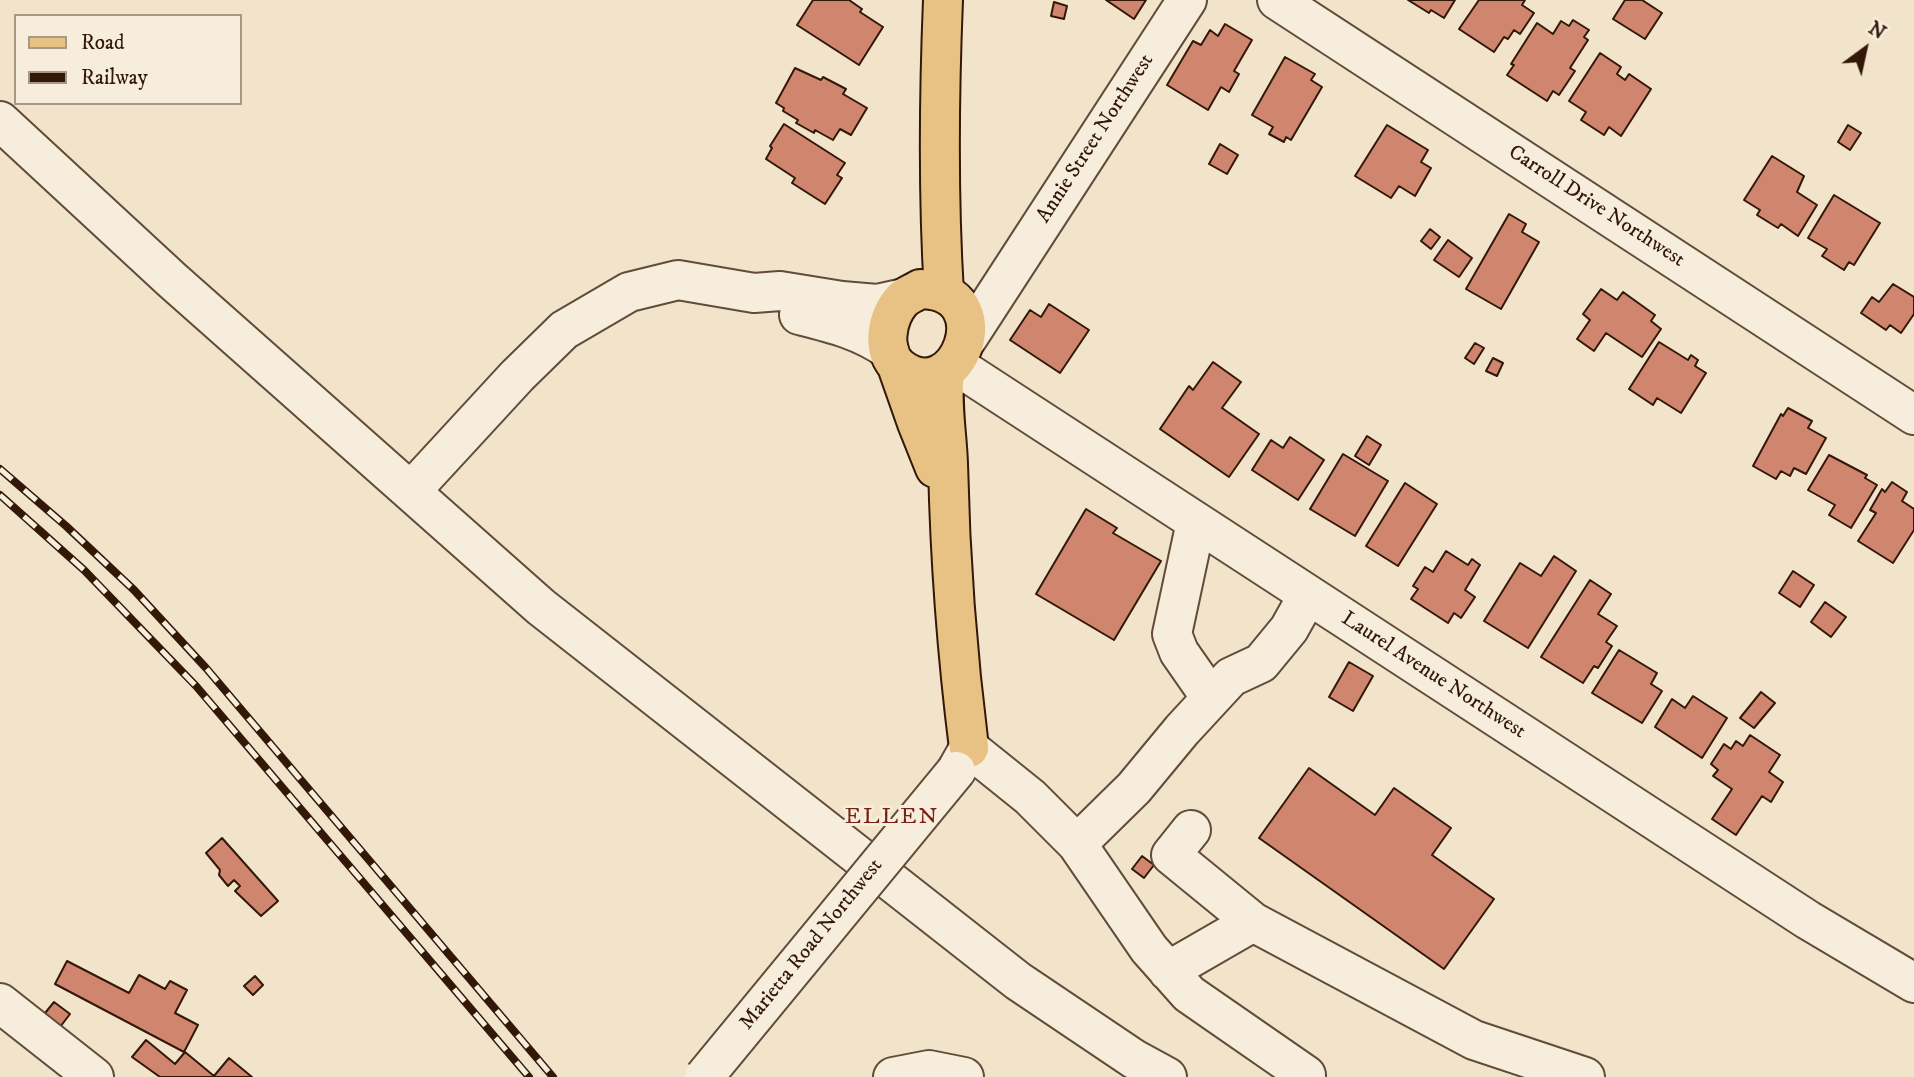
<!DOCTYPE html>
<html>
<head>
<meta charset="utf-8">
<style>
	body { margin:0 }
	#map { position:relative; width:1914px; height:1077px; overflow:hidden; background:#f1e4ca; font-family:"IM FELL DW Pica",serif }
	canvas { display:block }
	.legend { position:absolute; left:14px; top:14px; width:228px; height:91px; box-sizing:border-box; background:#f6eddd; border:2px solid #a89888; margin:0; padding:9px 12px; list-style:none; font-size:21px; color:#331808 }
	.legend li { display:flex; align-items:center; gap:14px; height:35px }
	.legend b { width:35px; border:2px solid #a89888 }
	.north { position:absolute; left:1830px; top:14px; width:70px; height:70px; -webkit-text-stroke:5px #f6eddd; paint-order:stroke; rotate:33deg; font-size:19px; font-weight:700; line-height:28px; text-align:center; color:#331808 }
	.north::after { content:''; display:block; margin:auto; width:24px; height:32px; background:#331808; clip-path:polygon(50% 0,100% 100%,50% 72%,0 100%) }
</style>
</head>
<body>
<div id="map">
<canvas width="1914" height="1077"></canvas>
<ul class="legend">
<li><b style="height:9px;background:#e8c285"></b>Road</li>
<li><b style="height:9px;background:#331808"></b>Railway</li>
</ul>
<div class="north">N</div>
</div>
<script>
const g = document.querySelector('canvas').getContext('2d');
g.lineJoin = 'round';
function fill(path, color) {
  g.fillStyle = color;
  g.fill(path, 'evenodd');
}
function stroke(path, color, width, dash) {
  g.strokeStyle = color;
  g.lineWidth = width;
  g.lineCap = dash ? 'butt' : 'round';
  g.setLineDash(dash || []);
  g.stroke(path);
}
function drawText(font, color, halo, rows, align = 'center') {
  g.font = font + ' "IM FELL DW Pica",serif';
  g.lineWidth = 6;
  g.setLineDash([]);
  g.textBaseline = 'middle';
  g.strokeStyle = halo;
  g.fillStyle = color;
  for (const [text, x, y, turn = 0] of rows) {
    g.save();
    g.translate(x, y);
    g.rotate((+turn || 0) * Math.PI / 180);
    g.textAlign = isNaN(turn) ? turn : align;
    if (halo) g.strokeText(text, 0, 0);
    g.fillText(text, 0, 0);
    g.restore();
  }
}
const building = new Path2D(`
	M813 0H849L862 9 860 12 883 27 859 65 797 25Z
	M1106 0H1146L1134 19Z
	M1408 0H1455L1444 18 1431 10 1429 13Z
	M1479 0H1525L1522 5 1534 13 1520 34 1514 30 1508 39 1504 37 1494 52 1459 29Z
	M1625 0H1642L1662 13 1645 39 1613 19Z
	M1054 2 1067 6 1064 19 1051 16Z
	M1573 20 1589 30 1584 37 1588 40 1570 68 1575 71 1559 95 1553 91 1547 101 1507 75 1514 65 1511 64 1537 23 1553 34 1561 21 1569 26Z
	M1225 24 1252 40 1234 71 1239 74 1229 92 1221 87 1208 110 1167 85 1193 41 1201 45 1210 30 1218 36Z
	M1600 53 1621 67 1617 74 1625 80 1629 74 1651 89 1621 136 1609 127 1604 135 1581 120 1586 112 1569 101Z
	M1285 57 1315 74 1311 80 1322 87 1291 140 1286 137 1284 142 1269 134 1273 127 1252 115Z
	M795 68 821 80 823 77 846 89 843 94 867 108 851 135 840 129 833 140 815 130 814 133 796 123 798 120 783 111 784 108 776 103Z
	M784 124 845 163 837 175 842 178 825 204 792 183 795 178 766 159 772 148 770 146Z
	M1387 125 1428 150 1421 162 1431 168 1415 196 1399 186 1391 198 1355 176Z
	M1848 125 1861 133 1850 150 1838 142Z
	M1220 144 1238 155 1227 174 1209 164Z
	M1772 156 1804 176 1797 192 1817 205 1798 236 1781 224 1778 228 1757 215 1760 210 1744 200Z
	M1834 195 1880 223 1854 265 1849 262 1844 270 1822 256 1827 249 1808 238Z
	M1509 214 1526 224 1522 232 1539 242 1501 309 1466 289Z
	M1430 229 1440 237 1431 249 1421 241Z
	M1448 240 1472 258 1459 277 1434 260Z
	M1893 284 1914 297V314L1901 333 1890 325 1886 330 1861 313 1872 297 1879 302Z
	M1601 289 1617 300 1623 292 1655 315 1651 321 1661 329 1642 357 1606 333 1594 351 1577 339 1590 320 1583 314Z
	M1049 304 1089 330 1060 373 1010 340 1030 310 1041 317Z
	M1659 342 1688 360 1691 355 1698 360 1695 366 1706 373 1681 413 1657 398 1653 405 1629 389Z
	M1475 343 1484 348 1474 364 1465 358Z
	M1493 358 1503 363 1497 376 1486 371Z
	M1213 362 1241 382 1222 408 1259 434 1229 477 1160 429 1189 386 1193 390Z
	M1788 408 1812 421 1808 428 1826 438 1806 474 1794 468 1790 476 1781 471 1776 479 1753 466 1781 414 1783 416Z
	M1367 436 1381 445 1369 465 1355 456Z
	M1290 437 1324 460 1298 500 1252 470 1271 440 1283 448Z
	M1343 454 1388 481 1355 536 1310 509Z
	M1829 455 1867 475 1865 478 1877 485 1851 528 1829 515 1835 505 1808 490Z
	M1892 482 1907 492 1902 501 1914 509V530L1893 563 1858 541 1876 513 1870 510 1882 489 1885 492Z
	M1405 483 1437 504 1398 566 1366 546Z
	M1086 509 1117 528 1113 533 1161 561 1114 640 1036 594Z
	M1446 551 1468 565 1472 559 1480 565 1465 590 1475 597 1461 618 1454 613 1448 623 1411 599 1418 589 1413 586 1425 567 1433 572Z
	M1554 556 1576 571 1528 648 1484 621 1520 563 1541 576Z
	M1793 571 1814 585 1800 607 1779 593Z
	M1590 580 1611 594 1598 614 1617 626 1606 642 1612 646 1598 668 1594 666 1583 683 1541 657Z
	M1825 602 1846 617 1831 637 1811 622Z
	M1619 650 1657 673 1651 684 1662 691 1642 723 1592 693Z
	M1349 662 1373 676 1353 711 1329 697Z
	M1761 692 1775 703 1754 728 1740 718Z
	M1693 696 1727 718 1702 758 1655 727 1672 699 1685 708Z
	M1750 735 1780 755 1769 772 1783 782 1771 802 1762 796 1736 835 1712 819 1732 789 1713 776 1718 770 1711 764 1724 744 1731 749 1736 741 1743 746Z
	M1309 768 1375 815 1394 788 1451 828 1432 855 1494 899 1444 969 1259 838Z
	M222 838 278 901 261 916 235 891 240 886 234 880 228 886 219 875 220 870 206 853Z
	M1142 856 1154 865 1144 878 1132 869Z
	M67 961 129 993 139 975 165 989 170 981 187 990 175 1013 198 1025 184 1052 55 984Z
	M255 976 263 985 253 995 244 986Z
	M54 1002 70 1014 57 1031 41 1018Z
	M146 1040 175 1064 185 1052 214 1076 229 1058 252 1077H160L132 1057Z`);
const minor = new Path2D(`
	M1277 0 1914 415
	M0 121 172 280 541 607 1018 981 1134 1059 1167 1077
	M799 315C831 323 861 330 889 350
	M967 339 1187 0
	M954 364 1808 920 1914 983
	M411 491 517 376 564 330 629 292 678 280 754 293 780 291 842 301 877 304 904 298
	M1196 522 1172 634 1179 652 1211 698
	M956 771 969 748 1030 797 1077 844 1149 949 1189 994 1306 1075
	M1191 830 1171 855 1253 922
	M1077 844 1134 788 1182 730 1231 677 1261 663 1289 629 1308 595
	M1168 971 1253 922 1474 1040 1585 1077
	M0 1003 94 1077
	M893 1077 929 1070 964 1077`);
const major = new Path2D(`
	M943 0C939 98 938 195 944 293
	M920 289C1005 290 957 412 900 368 880 352 886 318 902 300 907 295 914 293 920 289Z
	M897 366 917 423 935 468
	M945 373C941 404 947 433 948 464 950 559 957 653 969 748`);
const rail = new Path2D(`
	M0 469 66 526 134 590 206 668 553 1077
	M0 495 84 570 196 686 529 1077`);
const minorBridge = new Path2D(`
	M704 1077 956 771`);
const streetNames = [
	["Annie Street Northwest",1096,139,-57],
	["Carroll Drive Northwest",1596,207,33],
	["Laurel Avenue Northwest",1433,676,33],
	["Marietta Road Northwest",812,945,-51]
];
const neighbourhoodNames = [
	["ELLEN",892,818]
];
fill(building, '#d0856f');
stroke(building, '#331808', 2);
stroke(minor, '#624b38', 42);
stroke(major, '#331808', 42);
stroke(minor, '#f6eddd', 38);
stroke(major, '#e8c285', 38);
stroke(rail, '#331808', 8);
stroke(rail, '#f6eddd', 5, [16]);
stroke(minorBridge, '#624b38', 42, []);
stroke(minorBridge, '#f6eddd', 38);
drawText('21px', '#331808', '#f6eddd', streetNames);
g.letterSpacing = '2px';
drawText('23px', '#7a1f14', '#f6eddd', neighbourhoodNames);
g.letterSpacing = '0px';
</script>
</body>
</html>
